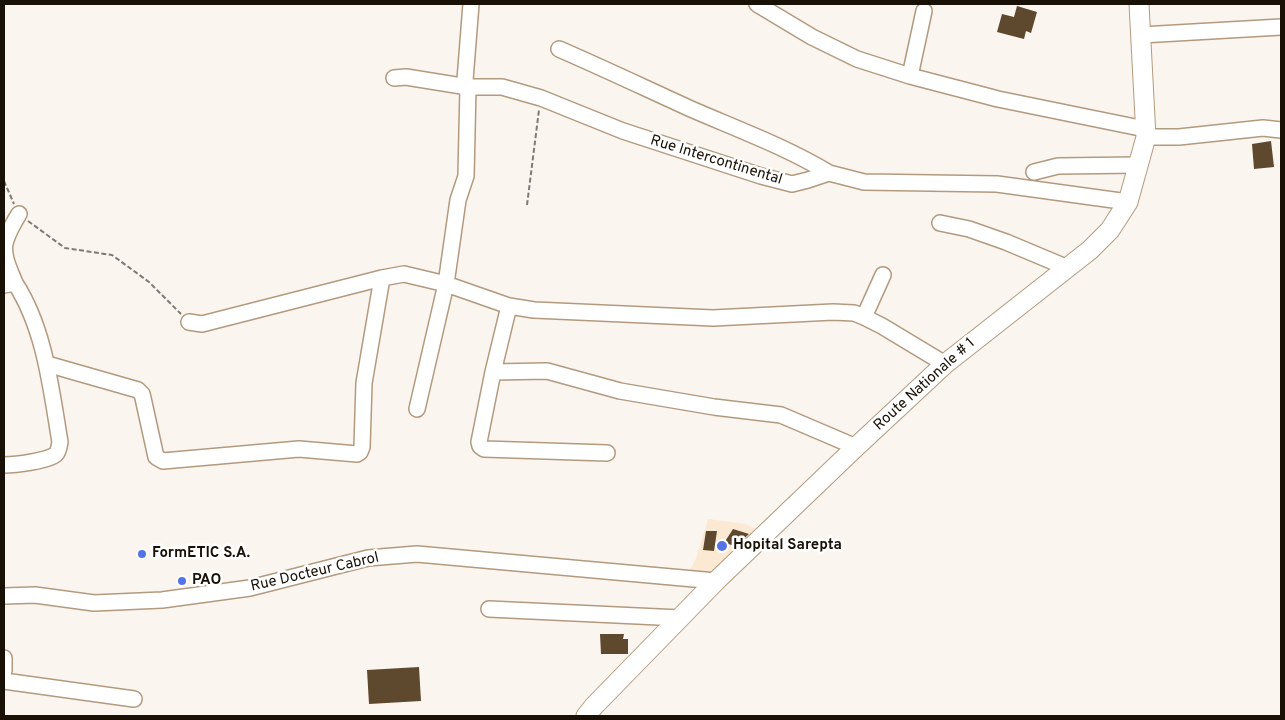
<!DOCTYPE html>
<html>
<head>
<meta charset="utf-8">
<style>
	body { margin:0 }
	#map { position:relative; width:1285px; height:720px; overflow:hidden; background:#fbf5ef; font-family:Overpass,sans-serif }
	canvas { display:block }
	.frame { position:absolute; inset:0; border:5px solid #191006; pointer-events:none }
</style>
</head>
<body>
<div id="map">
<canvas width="1285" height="720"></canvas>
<div class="frame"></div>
</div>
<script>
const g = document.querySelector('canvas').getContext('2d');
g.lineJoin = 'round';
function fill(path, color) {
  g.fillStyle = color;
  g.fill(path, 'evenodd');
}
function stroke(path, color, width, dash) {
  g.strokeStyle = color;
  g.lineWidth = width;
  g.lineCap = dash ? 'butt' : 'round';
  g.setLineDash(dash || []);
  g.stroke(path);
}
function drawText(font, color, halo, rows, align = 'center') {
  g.font = font + ' Overpass,sans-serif';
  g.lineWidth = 5;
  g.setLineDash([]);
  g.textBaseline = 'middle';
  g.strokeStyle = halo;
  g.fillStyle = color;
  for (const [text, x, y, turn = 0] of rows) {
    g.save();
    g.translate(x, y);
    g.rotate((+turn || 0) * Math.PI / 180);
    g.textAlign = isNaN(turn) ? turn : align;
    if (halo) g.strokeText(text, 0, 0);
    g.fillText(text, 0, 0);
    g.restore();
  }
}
const built = new Path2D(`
	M708 519 746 524 754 528 755 531 719 573H689L697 556Z`);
const building = new Path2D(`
	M1017 6 1037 12 1031 33 1026 31 1024 39 997 32 1002 14 1014 17Z
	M1271 141 1274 167 1254 169 1252 144Z
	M733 529 749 534 736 546 724 543Z
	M706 531H717L714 551 703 550Z
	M600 634H624L623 639H628V654H601Z
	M419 667 421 701 369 704 367 670Z`);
const path = new Path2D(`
	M4 181 14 204
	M527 205 539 110
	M28 221 65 248 112 255 149 282 181 314`);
const minor = new Path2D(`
	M757 4 812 37 857 59 910 76 998 99 1145 129
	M1141 35 1281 27
	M559 49C603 68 647 89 691 109 737 129 786 147 829 173
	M910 76 924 11
	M394 78 406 77 468 87H502L541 98 623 131 761 176 792 184 808 180 829 173 864 182 997 184 1128 202
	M1146 137H1179L1263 128 1281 130
	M1034 172 1058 166 1138 165
	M940 223 969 229 1006 242 1068 268
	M15 283C10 270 1 254 6 240 9 231 14 222 19 214
	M4 285 15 283C45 329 51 389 60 442 59 446 59 451 56 454 48 461 15 465 4 465
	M509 306 493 372 479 442 480 446 484 449 607 453
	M864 317 883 275
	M189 322 202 324 382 278 404 274 446 284 509 306 534 310 713 318 833 312 854 313 864 317 882 326 945 364
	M47 364 138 390 142 394 143 398 156 457 163 461 299 449 357 454 360 452 362 447 364 383 382 278
	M493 372 547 371 620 391 714 407 781 415 856 447
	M417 409 446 284 458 200 466 176 468 87 465 80 471 4
	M4 596 35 595 94 603 162 600 250 588 368 558 417 554 716 581
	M489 609 680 618
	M4 658V671
	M4 681 134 699`);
const major = new Path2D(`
	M586 716 594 706 716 581 856 447 945 364 1090 250 1110 230 1128 202 1146 137 1139 4`);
const markers = [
	[722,546,6,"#5473e8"],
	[142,554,5,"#5473e8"],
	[182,581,5,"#5473e8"]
];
const streetNames = [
	["Rue Intercontinental",716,161,17],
	["Route Nationale # 1",925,385,-42],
	["Rue Docteur Cabrol",315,573,-13]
];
const poiNames = [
	["Hopital Sarepta",733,546],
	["FormETIC S.A.",152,554],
	["PAO",192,581]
];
fill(built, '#fce9d3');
fill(building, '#5e482e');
stroke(minor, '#b39a7e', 18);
stroke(major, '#b39a7e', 21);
stroke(path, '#817a72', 2, [5, 2.5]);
stroke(minor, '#fff', 15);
stroke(major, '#fff', 19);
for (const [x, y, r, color] of markers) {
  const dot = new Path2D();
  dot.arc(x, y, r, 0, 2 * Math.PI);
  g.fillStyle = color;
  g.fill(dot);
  stroke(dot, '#fff', 2);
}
drawText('15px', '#191006', '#fff', streetNames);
drawText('bold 15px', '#191006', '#fff', poiNames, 'left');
</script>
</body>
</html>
